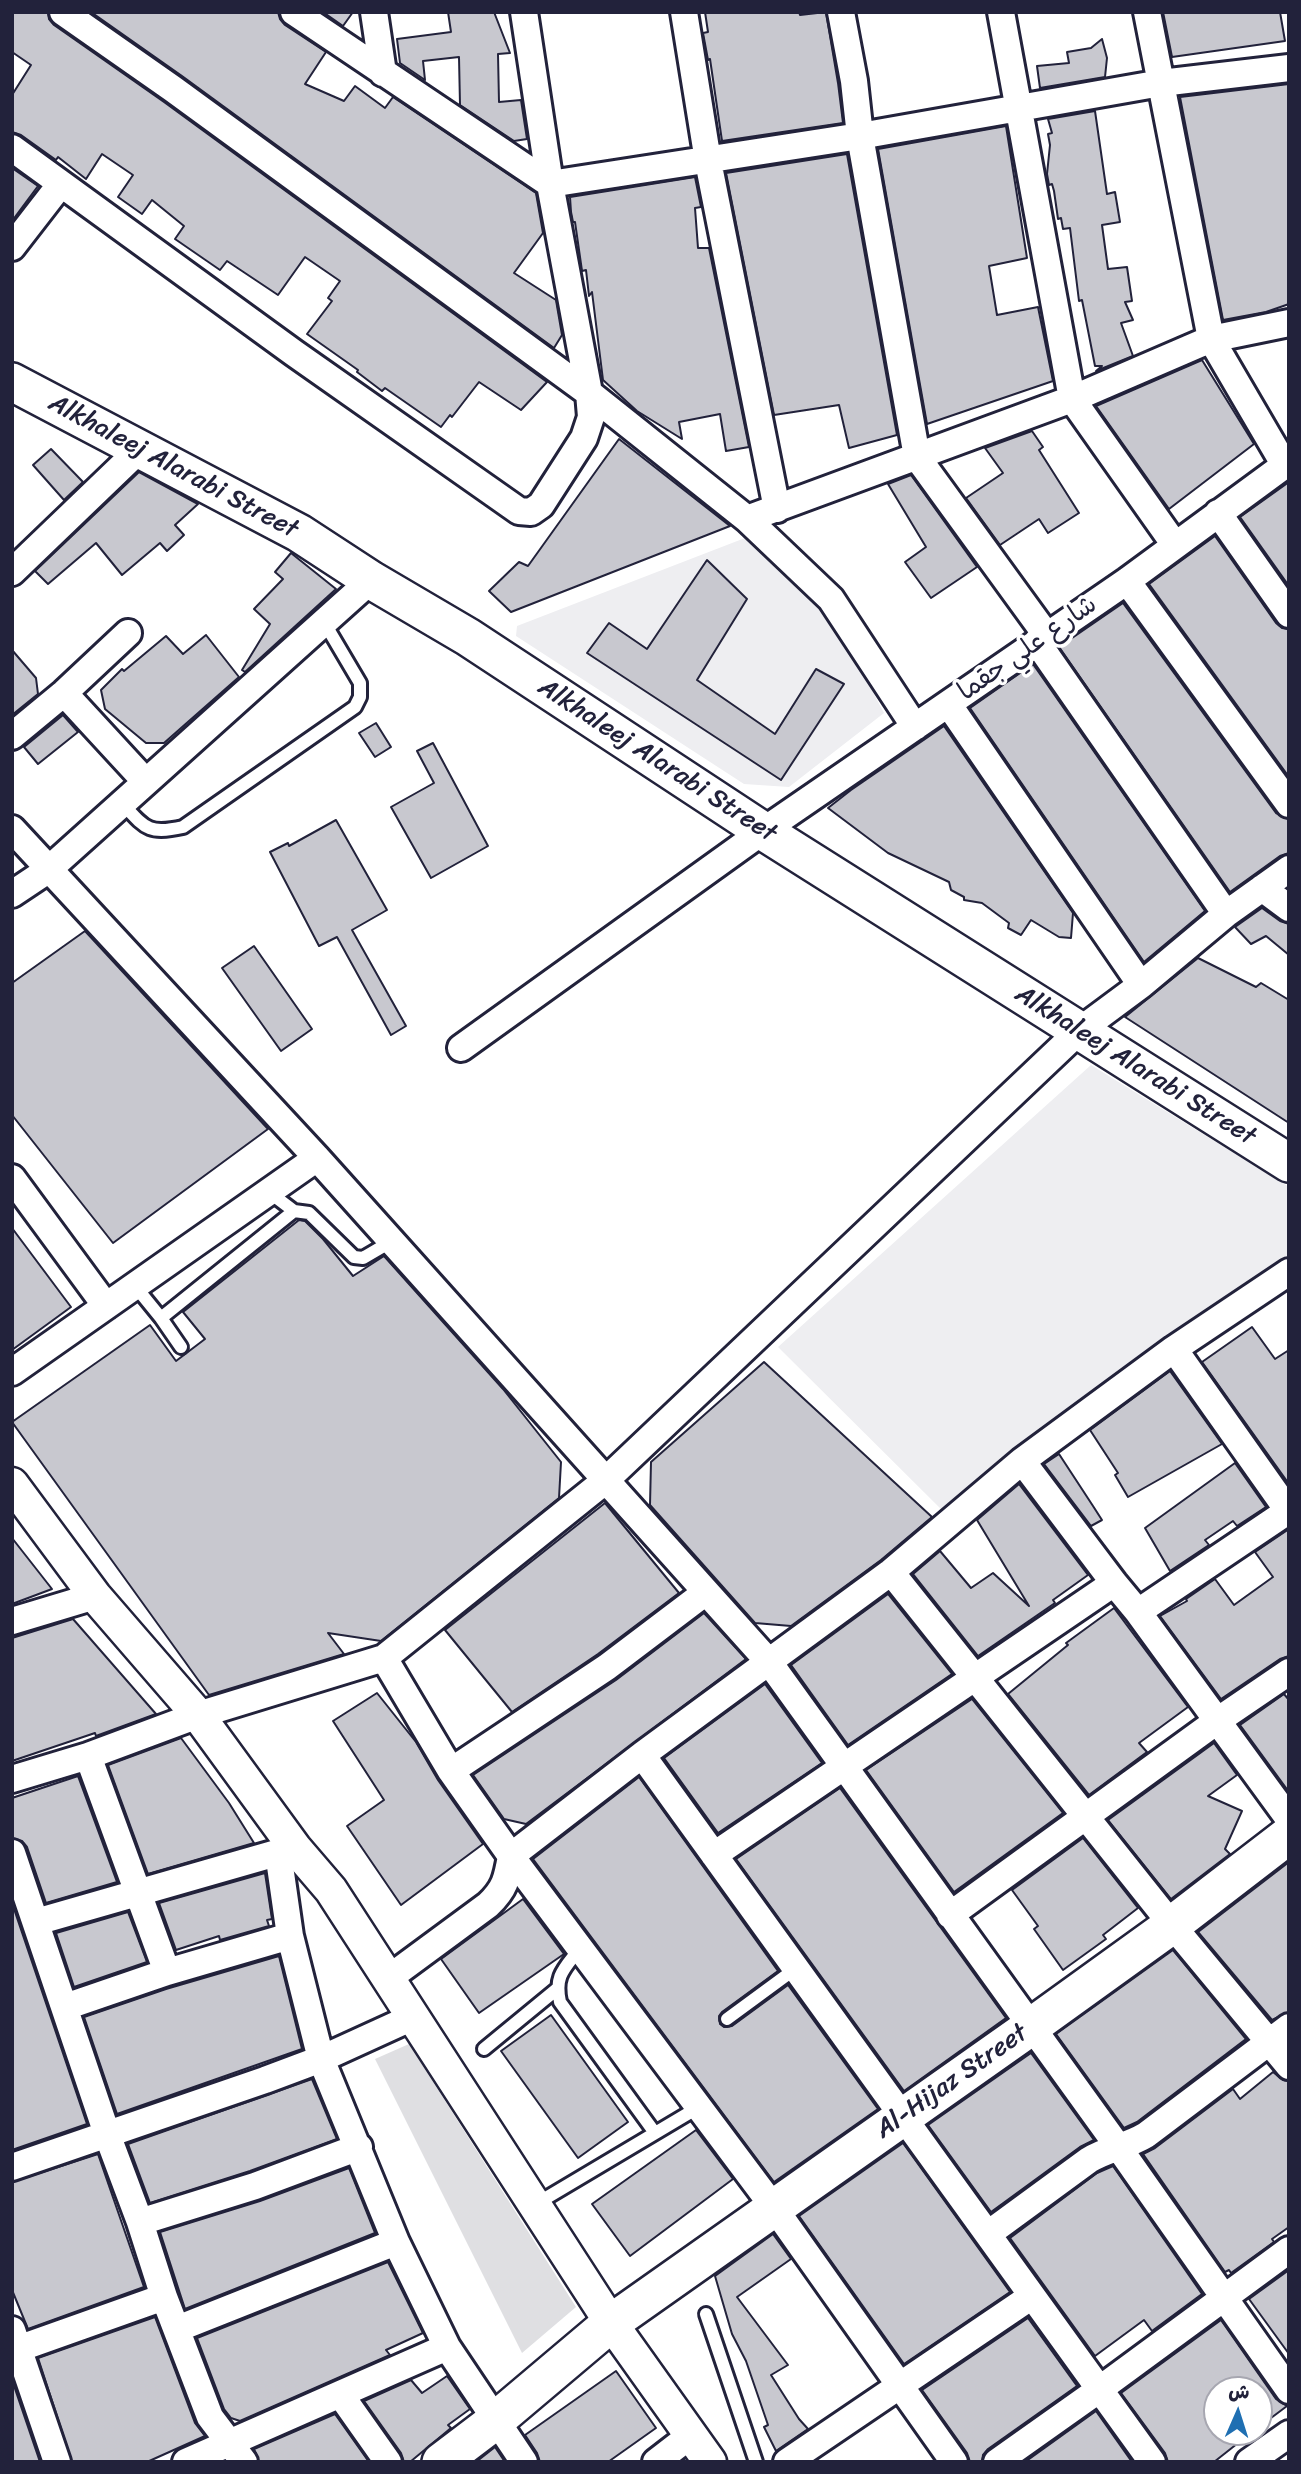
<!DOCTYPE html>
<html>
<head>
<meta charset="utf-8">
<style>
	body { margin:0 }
	#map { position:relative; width:1301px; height:2474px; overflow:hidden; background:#fff; font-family:Sriracha,"Playpen Sans Arabic",sans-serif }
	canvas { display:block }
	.frame { position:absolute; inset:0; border:14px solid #22223b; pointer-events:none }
	.north { position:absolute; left:1203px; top:2376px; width:70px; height:70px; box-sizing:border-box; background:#fff; border:2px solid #a7a7b1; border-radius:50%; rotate:3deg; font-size:19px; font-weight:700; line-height:28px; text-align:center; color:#22223b }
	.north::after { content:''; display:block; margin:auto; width:24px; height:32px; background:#1f6fb2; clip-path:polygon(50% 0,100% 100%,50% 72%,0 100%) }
</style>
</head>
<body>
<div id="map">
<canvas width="1301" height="2474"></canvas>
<div class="frame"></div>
<div class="north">ش</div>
</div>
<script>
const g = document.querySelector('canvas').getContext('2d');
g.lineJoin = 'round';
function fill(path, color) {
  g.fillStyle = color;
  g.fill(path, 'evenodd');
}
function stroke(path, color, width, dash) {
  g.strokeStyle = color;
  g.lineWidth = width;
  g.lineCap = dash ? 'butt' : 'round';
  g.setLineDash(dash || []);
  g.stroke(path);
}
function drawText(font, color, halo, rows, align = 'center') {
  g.font = font + ' Sriracha,"Playpen Sans Arabic",sans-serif';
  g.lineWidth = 7;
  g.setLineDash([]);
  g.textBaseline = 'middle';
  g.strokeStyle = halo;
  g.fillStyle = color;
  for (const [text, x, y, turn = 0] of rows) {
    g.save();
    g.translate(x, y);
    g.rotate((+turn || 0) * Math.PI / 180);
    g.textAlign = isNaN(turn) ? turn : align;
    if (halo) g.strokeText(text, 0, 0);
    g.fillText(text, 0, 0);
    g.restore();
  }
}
const built = new Path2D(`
	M745 538 835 621 884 713 789 787 744 784 516 636 517 626Z
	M1091 1065 1289 1187V1264L951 1519 778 1347Z`);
const green = new Path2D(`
	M409 2044 576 2307 522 2353 375 2059Z`);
const building = new Path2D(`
	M12 12H48L49 19 54 25 164 102 547 382 521 410 479 382 452 417 450 415 441 427 385 388 382 391 357 372 358 370 307 334 332 301 328 298 340 281 305 257 278 295 227 261 220 270 175 239 184 226 152 200 142 214 118 197 133 175 102 154 86 179 58 157 56 160 21 135 12 132V95L31 65 12 52Z
	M91 12H278L280 19 285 25 326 52 305 84 344 101 355 86 385 108 393 97 536 193 543 233 514 273 556 300 562 335 554 348 182 76Z
	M323 12H353L343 26Z
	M448 12H494L510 53 498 54 499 102 521 100 527 139 514 141 460 105 459 57 423 61 425 80 400 63 397 39 451 32Z
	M705 12H799L800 15 826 12 838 83 843 123 722 141 710 59 708 60 703 33 708 32Z
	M1163 12H1280L1285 41 1172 57Z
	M1102 39 1107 58 1105 77 1040 88 1037 66 1069 63 1067 52 1091 48Z
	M1289 84V304L1266 312 1223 320 1180 97Z
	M1095 111 1107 194 1115 192 1120 222 1102 225 1108 269 1127 267 1132 301 1125 302 1133 320 1121 323 1133 356 1096 371 1102 366H1095L1082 300 1079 301 1070 228 1063 229 1061 218 1058 219 1054 191 1052 184 1049 185 1047 174 1050 145 1048 134 1052 133 1048 119Z
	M1006 126 1027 258 989 266 997 315 1038 307 1053 381 927 424 878 149Z
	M847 154 897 435 849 448 839 405 774 415 726 173Z
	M12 168 38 186 12 221Z
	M695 177 701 207 695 208 698 248H709L749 447 726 451 720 414 679 422 682 439 637 411 603 380 592 292 589 296 586 270 582 271 575 222H573L571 212 570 197Z
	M1202 360 1254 444 1169 509 1096 406Z
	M1032 431 1043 447 1039 450 1079 513 1048 533 1039 519 1000 545 966 498 1003 473 985 448Z
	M619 439 730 526 511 612 489 591 519 562 528 566Z
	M51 449 83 482 64 500 33 465Z
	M139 472 198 504 175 525 184 535 167 551 160 543 122 575 96 543 48 584 35 571Z
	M911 475 977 567 931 598 905 562 926 547 888 484Z
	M1289 482V586L1240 517Z
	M1215 536 1276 623 1282 628 1289 629V777L1149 584Z
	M291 553 336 589 245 672 242 670 270 624 254 609 283 579 275 572Z
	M707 560 747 599 697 680 775 734 816 669 844 684 781 780 587 653 609 623 647 649Z
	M1123 603 1276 813 1289 819V853L1280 856 1230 892 1059 647Z
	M206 635 239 677 164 743H146L105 709 101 690 122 669 124 671 166 636 183 654Z
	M12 650 36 678 38 694 12 715Z
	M1033 664 1205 911 1144 962 970 708Z
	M63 715 78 732 38 764 24 747Z
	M376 723 391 747 375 757 359 733Z
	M944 726 1073 913 1071 938 1059 937 1031 920 1021 935 1008 928 1009 923 982 903 964 900V897L951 890 949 882 888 853 828 808 851 790Z
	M433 743 488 846 431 878 391 807 434 783 417 751Z
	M336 820 387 910 352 930 406 1026 391 1035 337 937 319 946 270 852 288 843 289 846Z
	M1262 908 1280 921 1289 924V955L1266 936 1251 944 1235 927Z
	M85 931 268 1129 113 1243 12 1115V983Z
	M254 946 312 1029 281 1051 222 968Z
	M1198 958 1256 987 1261 983 1289 1000V1123L1125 1017Z
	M299 1220 305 1221 323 1239 353 1276 384 1256 503 1389 561 1462 559 1498 381 1641 328 1633 344 1654 209 1695 12 1422 150 1325 176 1361 205 1339 183 1312Z
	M12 1228 71 1307 12 1350Z
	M1252 1327 1275 1359 1289 1350V1484L1202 1362Z
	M764 1362 932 1517 881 1560 791 1626 755 1623 650 1505 651 1462Z
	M1170 1371 1222 1444 1128 1497 1115 1475 1118 1473 1090 1430Z
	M1059 1454 1093 1506 1102 1520 1091 1526 1044 1464Z
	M1235 1463 1266 1507 1237 1526 1233 1521 1205 1540 1209 1545 1170 1571 1145 1528Z
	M1019 1484 1088 1575 1053 1600 1055 1603 978 1656 913 1574 940 1551 971 1588 993 1573 1029 1606 977 1520Z
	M605 1503 679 1593 598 1654 512 1712 445 1630Z
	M1289 1529V1656L1280 1659 1221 1699 1160 1616 1187 1601 1186 1599 1215 1579 1234 1605 1273 1577 1255 1552Z
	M12 1538 52 1589 12 1604Z
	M888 1594 952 1674 848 1745 791 1665Z
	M1114 1608 1188 1707 1139 1743 1147 1752 1089 1795 1008 1694 1068 1645 1066 1643Z
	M704 1613 746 1659 526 1824 504 1819 473 1775 616 1680Z
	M73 1619 156 1714 96 1736 95 1733 12 1761V1638Z
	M765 1684 822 1763 718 1833 664 1758Z
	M377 1693 416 1742 438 1780 483 1844 401 1905 347 1826 384 1800 333 1721Z
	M1284 1694 1289 1700V1792L1240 1725Z
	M972 1699 1063 1813 954 1892 866 1770Z
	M181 1738 229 1803 254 1843 148 1874 108 1765Z
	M1214 1743 1237 1775 1208 1796 1242 1811 1225 1849 1230 1854 1171 1899 1108 1820Z
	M78 1776 117 1882 46 1903 27 1847 22 1841 12 1838V1798Z
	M639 1777 778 1971 722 2012 719 2016 720 2024 724 2027 732 2026 788 1985 878 2109 774 2182 533 1859Z
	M840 1788 1006 2018 904 2091 736 1859Z
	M1083 1838 1138 1908 1103 1935 1106 1939 1063 1970 1034 1929 1038 1926 1012 1890Z
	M1289 1862V2012L1272 2020 1198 1932Z
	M265 1873 272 1919 267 1920 269 1926 220 1940 219 1936 176 1950 159 1903Z
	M523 1899 564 1954 479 2013 441 1959Z
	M12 1903 87 2124 12 2150Z
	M128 1912 147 1962 74 1987 56 1933Z
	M1173 1950 1246 2039 1137 2122 1124 2128 1056 2034Z
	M279 1956 302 2049 117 2114 84 2017 166 1989Z
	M551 2015 628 2122 578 2158 501 2051Z
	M1031 2053 1094 2140 1080 2147 991 2212 928 2125Z
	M1273 2072 1283 2080 1289 2081V2227L1272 2239 1274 2242 1231 2273 1229 2270 1225 2272 1143 2154 1155 2148 1233 2089 1240 2099Z
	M312 2079 337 2139 250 2171 150 2203 128 2144Z
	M696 2130 733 2179 630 2256 592 2204Z
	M903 2143 1010 2292 904 2364 799 2216Z
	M98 2154 144 2287 28 2329 12 2290V2182Z
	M1113 2166 1202 2294 1152 2331 1144 2320 1095 2356 1010 2238 1097 2173Z
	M349 2168 375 2233 185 2309 160 2232 260 2201Z
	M773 2234 791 2259 737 2297 788 2365 771 2375 799 2419 808 2429 776 2451 764 2427 768 2425 746 2361 732 2334 715 2276Z
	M388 2262 423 2333 386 2350 390 2355 240 2421 231 2418 224 2409 197 2338Z
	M1289 2270V2354L1249 2299Z
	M155 2317 195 2423 205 2436 147 2462H72L38 2358Z
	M1028 2318 1077 2386 988 2449 983 2455 982 2462H970L967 2453 922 2390Z
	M1221 2320 1276 2399 1287 2406 1259 2427V2390H1217V2432H1252L1214 2462H1168L1165 2453 1121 2393Z
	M616 2371 656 2428 608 2462H540L537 2453 525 2435Z
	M447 2376 470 2409 448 2425 451 2428 410 2462H404L401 2453 364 2401 411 2380 422 2393Z
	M12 2380 40 2462H12Z
	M1096 2411 1132 2462H1025Z
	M335 2414 369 2462H259L254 2449Z
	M495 2447 505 2462H476Z`);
const service = new Path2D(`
	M122 803C145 828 148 835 183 827L355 707 360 697V683L324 622
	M269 1192 294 1211
	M135 1286 161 1318 181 1347
	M161 1318 294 1211 309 1213 354 1257 363 1258 392 1241
	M580 1948C565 1968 554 1975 560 2002L655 2133
	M727 2019 795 1969
	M484 2049 557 1989
	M536 2204 699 2107
	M706 2314 756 2462`);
const minor = new Path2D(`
	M63 12 173 89 589 393 747 519 831 599 915 727
	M294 12 550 184 860 136 1161 83 1289 68
	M374 12 383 73
	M684 12 708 161 777 509
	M841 12 854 81 860 136 917 457 1047 636
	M1001 12 1072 399 1175 545
	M1147 12 1211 339 1284 464
	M12 148 294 353 519 511 531 512 541 505 584 438 591 417 589 393 550 184 524 12
	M12 247 60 185
	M1218 513 1289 614
	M747 519 1072 399 1211 339 1289 323
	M12 572 139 450
	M1127 581 1289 804
	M1037 642 1226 914
	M64 693 146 782
	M949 705 1141 985
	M12 736 64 693 128 633
	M12 829 317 1158 769 1662 1119 2148 1289 2390
	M1262 888 1289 908
	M12 894 48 870 371 580
	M461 1048 763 831 1127 581 1289 462
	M12 1178 106 1306
	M1174 1349 1289 1512
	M12 1372 317 1158
	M1022 1461 1114 1583 1138 1612 1289 1819
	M891 1572 1172 1925 1289 2066
	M1138 1612 1288 1511
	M12 1621 95 1596
	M384 1658 451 1771 511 1856 775 2209 954 2462
	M642 1755 1152 2462
	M88 1756 167 1972 290 1936
	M451 1771 607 1667 706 1592
	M12 1779 88 1756 198 1715 384 1658 606 1480 1079 1031 1141 985 1226 914 1289 869
	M278 1852 290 1936 321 2059 396 2242 447 2347 524 2462
	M12 1853 107 2134 140 2222 164 2297 210 2417 244 2462
	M714 1855 1114 1583
	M950 1915 1217 1721 1289 1672
	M36 1922 294 1848
	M389 1978 488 1905C505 1889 507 1879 511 1856L642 1755 891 1572 1022 1461 1174 1349 1289 1272
	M65 2007 167 1972
	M12 2167 265 2080 321 2059 413 2017
	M140 2222 255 2186 359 2147
	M988 2234 1089 2160C1107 2149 1128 2146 1146 2135L1289 2027
	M177 2329 396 2242
	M12 2330 57 2462
	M12 2351 164 2297
	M340 2394 388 2462
	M186 2462 447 2347
	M656 2462 691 2435
	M787 2462 1032 2296
	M997 2462 1100 2389 1289 2250
	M1249 2462 1289 2434`);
const tertiary = new Path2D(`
	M12 1484 95 1596 198 1715 295 1848 331 1890 611 2323 710 2462`);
const secondary = new Path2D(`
	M12 382 299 533 371 580 468 637 763 831 1289 1163
	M441 2462 495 2421 611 2323 1032 2026 1172 1925 1289 1835`);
const streetNames = [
	["Alkhaleej Alarabi Street",173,467,28],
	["شارع علي جقما",1028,649,-35],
	["Alkhaleej Alarabi Street",657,761,33],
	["Alkhaleej Alarabi Street",1135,1066,32],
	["Al-Hijaz Street",952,2082,-35]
];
fill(built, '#eeeef1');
fill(green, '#dfdfe2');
fill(building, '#c8c8cf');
stroke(building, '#22223b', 2);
stroke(service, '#22223b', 18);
stroke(minor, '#22223b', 32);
stroke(tertiary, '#22223b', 37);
stroke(secondary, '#22223b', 42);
stroke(service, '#fff', 12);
stroke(minor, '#fff', 26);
stroke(tertiary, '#fff', 32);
stroke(secondary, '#fff', 37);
drawText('26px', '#22223b', '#fff', streetNames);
</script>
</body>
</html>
